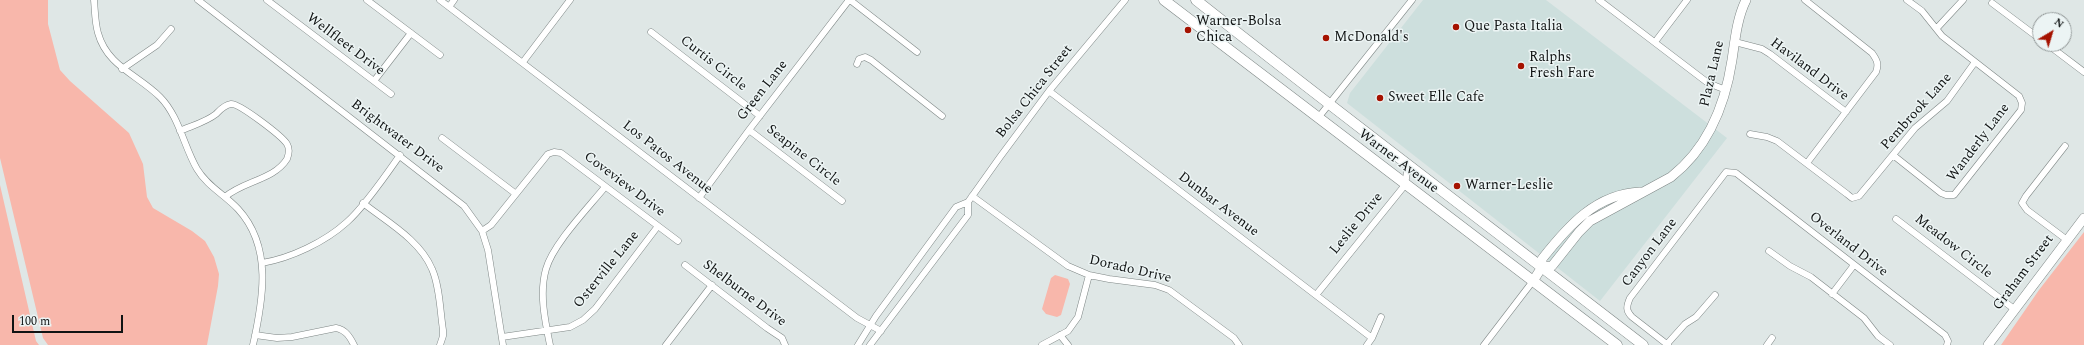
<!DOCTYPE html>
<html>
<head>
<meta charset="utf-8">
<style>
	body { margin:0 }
	#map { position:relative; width:2084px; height:345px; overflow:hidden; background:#dfe7e6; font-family:Spectral,serif }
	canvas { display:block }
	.north { position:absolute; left:2032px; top:12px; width:40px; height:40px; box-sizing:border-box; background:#ecf4f4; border:1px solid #949a9a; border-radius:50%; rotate:38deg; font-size:11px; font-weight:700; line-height:16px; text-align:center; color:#101313 }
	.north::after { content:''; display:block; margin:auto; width:14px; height:18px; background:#a51200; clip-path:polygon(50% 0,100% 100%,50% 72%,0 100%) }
	.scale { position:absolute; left:12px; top:315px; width:111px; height:18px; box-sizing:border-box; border:2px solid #101313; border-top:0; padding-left:5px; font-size:12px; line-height:14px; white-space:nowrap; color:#101313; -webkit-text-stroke:3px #ecf4f4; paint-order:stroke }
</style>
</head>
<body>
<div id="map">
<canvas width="2084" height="345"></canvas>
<div class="north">N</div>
<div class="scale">100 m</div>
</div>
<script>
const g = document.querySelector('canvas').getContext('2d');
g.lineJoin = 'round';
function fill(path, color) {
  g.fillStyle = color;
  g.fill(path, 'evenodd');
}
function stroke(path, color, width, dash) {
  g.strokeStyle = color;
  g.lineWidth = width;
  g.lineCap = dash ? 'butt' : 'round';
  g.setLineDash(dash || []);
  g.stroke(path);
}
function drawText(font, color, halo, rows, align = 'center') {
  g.font = font + ' Spectral,serif';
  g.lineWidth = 3;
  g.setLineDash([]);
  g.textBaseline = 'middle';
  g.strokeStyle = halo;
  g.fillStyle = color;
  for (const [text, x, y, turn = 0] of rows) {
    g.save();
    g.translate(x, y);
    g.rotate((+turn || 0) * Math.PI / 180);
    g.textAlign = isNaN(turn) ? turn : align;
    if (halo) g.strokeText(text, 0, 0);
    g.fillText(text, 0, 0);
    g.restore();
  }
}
const built = new Path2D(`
	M1423 0H1546L1727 138 1600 301 1347 103 1350 93Z`);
const green = new Path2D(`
	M0 0H48V24L60 70 70 81 129 133 143 164 147 197 153 208 192 231 205 241 214 257 219 274 218 286 207 345H48L43 338 0 158Z
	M0 185 36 341 39 345H0Z
	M2084 232V345H2001L2039 290Z
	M1055 275 1068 279 1070 284 1061 315 1057 317 1046 314 1042 309 1051 278Z`);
const street = new Path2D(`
	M94 0C95 11 95 23 98 33 107 66 138 75 160 97 179 116 184 147 197 169 207 186 225 195 238 209 273 247 263 300 253 345
	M198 0 464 206 482 231 488 250 503 345
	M267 0 391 94
	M367 0 440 55
	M440 0 857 318 881 331
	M850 0 917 52
	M1599 0 1708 83 1726 90
	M1805 0 1872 53C1877 60 1879 64 1876 72L1807 163
	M1992 3 2040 39
	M449 7 454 0
	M1937 28 1963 0
	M651 32 760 116
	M1655 42 1687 0
	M1735 42 1762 49 1770 54 1846 112
	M2047 44 2084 72
	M523 62 570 0
	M857 64 859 59 865 57 871 60 942 116
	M122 69 157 45 171 29
	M374 81 411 33
	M1049 91 1372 338
	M1318 118 1412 0
	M749 130 842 201
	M180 131C191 126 206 122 216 114 220 110 224 105 231 104 239 103 282 136 287 144 290 149 289 154 287 159 274 180 243 181 225 197
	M1750 134 1767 137 1777 141 1847 194 1852 198 1859 196 1915 128 1947 101 1975 62
	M442 138 516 194
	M2065 146 2026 196 2022 203 2027 210 2067 240
	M1893 155 1941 193 1946 195H1954L2021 110 2022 103 2019 96 1942 36 1922 11 1907 0
	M972 196 1068 266 1089 275 1109 279 1155 285 1169 290 1234 338 1239 345
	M699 198 749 130 849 0
	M363 203C387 222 420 240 432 269 440 287 440 311 443 330V336L440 345
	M1896 219 2014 309
	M482 231 491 225 548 154 554 152 561 153 678 241
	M1769 251 1790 266 1811 277 1864 318 1878 336 1890 345
	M262 263C291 258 325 242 347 222 365 206 386 175 400 155
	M685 265 767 328 782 338 785 345
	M1832 294 1854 265
	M1316 295 1405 185 1408 165
	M255 335 277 338 292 337 336 328C346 330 350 337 354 345
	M1060 335 1068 345
	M502 337 570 327 583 320 595 309 658 226
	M1667 344 1685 324 1696 317 1715 295
	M550 345C545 321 539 293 546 269 553 244 588 208 605 187
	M666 345 712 285
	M858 345 876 316 956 207 968 202
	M870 345 968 215V202L1000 157 1049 91 1125 0
	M1042 345 1068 331 1078 317 1089 275
	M1367 345 1372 338 1381 317
	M1484 345 1533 281
	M1668 345 1632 317C1626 311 1626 307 1630 298L1726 172 1736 173 1945 335 1948 341 1947 345
	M1767 345 1772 338`);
const secondary = new Path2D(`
	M1542 267 1552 266 1579 232 1590 221 1671 177C1708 148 1725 106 1732 60 1735 40 1737 18 1746 0
	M1533 281 1542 267V259C1568 226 1596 194 1640 192
	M1988 345 2084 218`);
const primary = new Path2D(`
	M1164 0 1617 345
	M1196 0C1344 117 1494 230 1643 345`);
const markers = [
	[1456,27,4,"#a51200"],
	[1188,30,4,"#a51200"],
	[1326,38,4,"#a51200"],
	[1521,66,4,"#a51200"],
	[1380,98,4,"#a51200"],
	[1457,186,4,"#a51200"]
];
const poiNames = [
	["Warner-Bolsa",1196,22],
	["Chica",1196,38],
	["Que Pasta Italia",1464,27],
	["McDonald's",1334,38],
	["Ralphs",1529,58],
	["Fresh Fare",1529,74],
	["Sweet Elle Cafe",1388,98],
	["Warner-Leslie",1465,186]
];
const streetNames = [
	["Wellfleet Drive",345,45,37],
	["Curtis Circle",713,64,38],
	["Haviland Drive",1809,70,37],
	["Plaza Lane",1713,74,-77],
	["Green Lane",763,91,-52],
	["Bolsa Chica Street",1035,92,-52],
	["Pembrook Lane",1917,112,-48],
	["Brightwater Drive",397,137,37],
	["Wanderly Lane",1979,143,-53],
	["Seapine Circle",803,156,38],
	["Los Patos Avenue",667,158,38],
	["Warner Avenue",1398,162,37],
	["Coveview Drive",624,185,37],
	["Dunbar Avenue",1218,205,37],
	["Leslie Drive",1357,224,-51],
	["Overland Drive",1848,245,38],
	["Meadow Circle",1953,247,38],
	["Canyon Lane",1650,253,-53],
	["Osterville Lane",607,270,-51],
	["Dorado Drive",1130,270,13],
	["Graham Street",2024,273,-53],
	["Shelburne Drive",744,294,37]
];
fill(built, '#cddfdd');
fill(green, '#f8b7ab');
stroke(street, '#7e8685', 7);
stroke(secondary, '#7e8685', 10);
stroke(primary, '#7e8685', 11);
stroke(street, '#fff', 6);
stroke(secondary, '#fff', 9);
stroke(primary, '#fff', 10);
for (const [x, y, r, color] of markers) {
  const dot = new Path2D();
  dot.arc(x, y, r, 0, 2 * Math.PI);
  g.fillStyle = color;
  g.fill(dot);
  stroke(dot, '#ecf4f4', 1.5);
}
drawText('14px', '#101313', '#ecf4f4', poiNames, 'left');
drawText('14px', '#101313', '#ecf4f4', streetNames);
</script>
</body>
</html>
